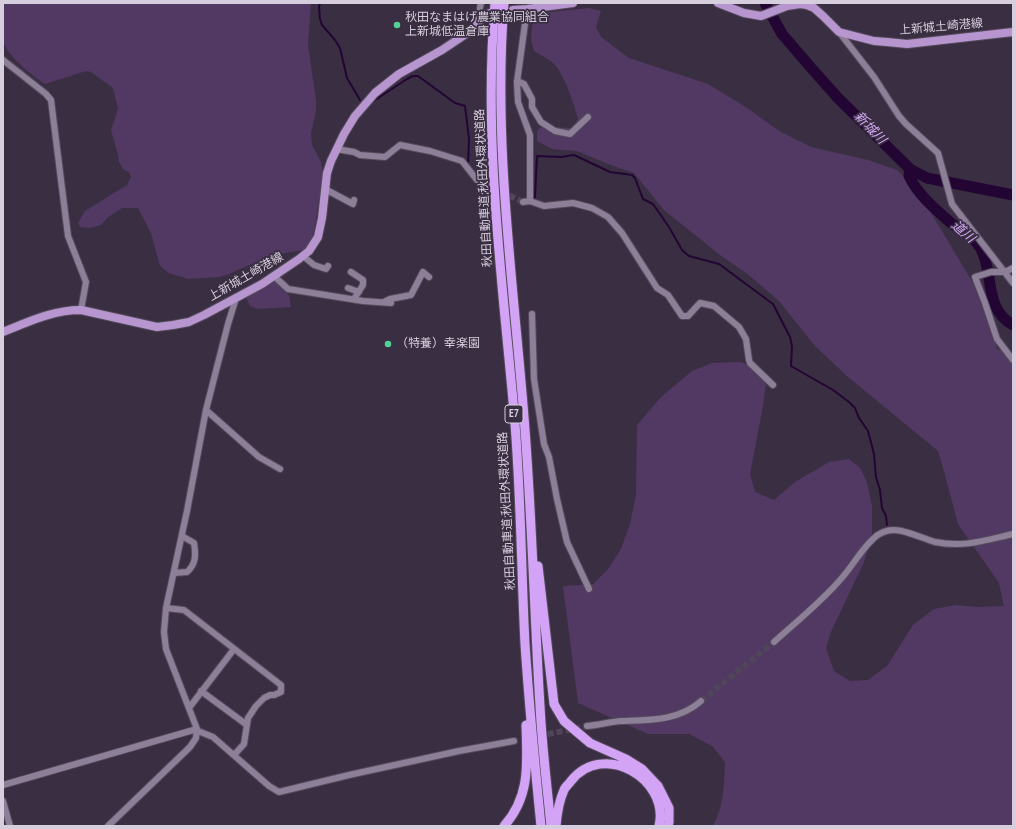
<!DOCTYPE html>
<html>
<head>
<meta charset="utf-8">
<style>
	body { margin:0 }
	#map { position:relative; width:1016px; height:829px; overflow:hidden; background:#3a2e42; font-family:"PT Sans Narrow",sans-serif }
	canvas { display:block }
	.frame { position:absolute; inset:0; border:4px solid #d6cedc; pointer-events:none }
</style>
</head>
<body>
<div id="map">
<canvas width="1016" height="829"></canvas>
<div class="frame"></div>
</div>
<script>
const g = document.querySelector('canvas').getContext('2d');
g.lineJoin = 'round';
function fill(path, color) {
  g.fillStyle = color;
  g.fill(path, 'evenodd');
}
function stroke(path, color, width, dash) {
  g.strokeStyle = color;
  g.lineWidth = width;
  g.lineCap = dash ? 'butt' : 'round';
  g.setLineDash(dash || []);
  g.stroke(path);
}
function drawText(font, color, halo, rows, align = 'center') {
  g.font = font + ' "PT Sans Narrow","Noto Sans JP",sans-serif';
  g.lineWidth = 3.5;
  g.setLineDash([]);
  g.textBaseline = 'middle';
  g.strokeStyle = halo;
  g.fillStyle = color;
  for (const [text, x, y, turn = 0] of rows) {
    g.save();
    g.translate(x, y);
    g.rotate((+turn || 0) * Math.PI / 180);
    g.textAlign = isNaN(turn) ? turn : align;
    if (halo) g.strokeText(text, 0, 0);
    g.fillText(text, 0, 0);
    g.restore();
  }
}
const green = new Path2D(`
	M3 3H311L308 44 316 100V111L311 133 312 145 321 162 323 173 314 232 311 241 303 250 272 255 229 274 220 277 188 279 169 273 160 266 151 233 138 208H122L107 218 101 225 90 228 80 227 78 223 85 211 127 185 131 177 129 172 124 170 119 162 118 155 111 130 118 109 113 88 91 72 86 71 45 84C31 75 11 59 4 44 1 39 3 11 3 3Z
	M589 8 601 11 596 27 601 37 629 58 708 84 741 104 781 132 811 147 868 160 897 170 918 191 973 283 990 324 997 349 1013 354V826H713C724 805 724 786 725 762L712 746 689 734H648L578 703 563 586 593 584 608 569 621 549 630 524 636 495 637 425 661 397 692 371 712 363 741 362 758 369 766 383 763 406 750 474 755 492 774 500 795 482 829 462 849 459 860 468 867 482 872 506V534L864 562 830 634 826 648 834 671 850 681 868 680 887 666 913 625 934 609 956 605 976 607 1004 606 999 583 958 524 945 475 938 451 847 376 815 346 779 301 750 276 720 255 664 210 634 173 608 164 577 151 552 149 537 141V131L541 127 572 128 578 119C574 104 564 73 553 63 548 58 540 55 534 51L531 39 533 14Z
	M274 281 289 295 291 307 257 309 250 306 246 297Z`);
const stream = new Path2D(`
	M320 3 319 7 320 19 322 25 335 40 340 48 347 78 360 100
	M372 102 407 79 413 76H418L455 103 465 106 469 139 468 166
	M533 199 535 197 537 156 561 157 574 155 610 172 632 175 635 178 643 199 653 204 669 227 682 250 689 256 719 264 773 304 790 337 792 346 791 366 833 390 849 402 855 408 859 418 868 431 874 454 876 477 880 490 882 508 886 516 887 525`);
const river = new Path2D(`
	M765 3 782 34 813 70 838 98 910 169 927 178 1013 195
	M910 169 909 176C918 195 935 209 951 223 962 232 974 236 981 249 994 274 984 309 1013 325`);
const minorTunnel = new Path2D(`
	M477 180 523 202
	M701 701 774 642
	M539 736 587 726`);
const minor = new Path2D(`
	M527 9 517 82 518 102 530 135V201
	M476 27 481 3
	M839 32 874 77 899 116 906 124 938 153 952 204 1013 283
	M3 60 46 94 51 100 68 236 86 282 81 310
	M517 81 524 84 532 99V107L541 122 555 131 570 134 588 117
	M336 149 354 152 360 155 385 157 400 145 430 151 462 161 477 180
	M325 189 353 204 354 200
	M523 202 530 201 544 206 573 203 592 208 608 217 622 233 657 288 668 295 682 316H688L700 303 714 306 739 327 746 339 749 360 750 363 773 385
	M303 256 314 265 326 269 328 266
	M1013 268 1005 272H991L975 277 985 303 997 339 1013 360
	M351 272 363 280V285L354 299
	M274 276 288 289 363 301 391 303
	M348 288 359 292
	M384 302 390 299 411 295 423 272 429 277
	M532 314 534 379 544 444 549 457 557 499 567 542 589 589
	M206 410 259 457 280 469
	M174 573 187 572C196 564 196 555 194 543L182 536
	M166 608 184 610 281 685V692L274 695H270L264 698 256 706 248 718 244 744 234 755
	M774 642C796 622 820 603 840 580 852 567 860 551 873 539 878 534 886 530 894 530 906 530 924 539 935 542 964 548 986 540 1013 534
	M201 691 247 725
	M189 708 234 649
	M587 726C598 725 610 722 621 721 649 720 679 721 701 701
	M198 731 213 737 269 786 279 792 349 775 459 751 514 741
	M3 785 197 729
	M3 801 10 826
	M108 826 190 747 196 738 197 729 166 649 164 632 166 608 187 511 206 410 228 324 236 298`);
const major = new Path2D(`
	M718 3 744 13 761 16 787 6 800 4 807 5 814 8 823 16 839 32 874 41 887 42 907 44 1013 32
	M513 10 527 9 573 3
	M3 332C28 322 53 310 81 310L157 327 173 325 189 322 204 315 262 284 299 259 309 251 318 237 322 218 327 173 331 161 344 134 355 116 375 93 399 74 442 50 475 28 484 16 490 13`);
const highway = new Path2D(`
	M495 3C483 139 502 277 514 412 521 490 521 567 525 644 529 705 535 766 541 826
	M504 3C493 141 513 279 524 417 532 513 534 610 540 706 542 746 547 786 551 826
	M538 566 554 704 564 721 590 743 626 759 642 769 658 786 669 808V822L668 826
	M504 826C531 796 527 762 526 725
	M556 826C557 814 559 801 564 790 565 787 569 784 571 781 603 740 670 779 659 826`);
const markers = [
	[397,25,4,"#51d398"],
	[388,344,4,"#51d398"]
];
const shields = [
	[514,414,18]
];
const shieldNames = [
	["E7",514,414]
];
const poiNames = [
	["秋田なまはげ農業協同組合",405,18],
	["上新城低温倉庫",405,32],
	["（特養）幸楽園",396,344]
];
const streetNames = [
	["上新城土崎港線",941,27,-5],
	["秋田自動車道;秋田外環状道路",484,188,-93],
	["上新城土崎港線",246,277,-30],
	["秋田自動車道;秋田外環状道路",507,511,-93]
];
const waterNames = [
	["新城川",870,128,46],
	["道川",963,232,41]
];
fill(green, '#523964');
stroke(stream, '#230534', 2);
stroke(river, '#230534', 11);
stroke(minorTunnel, '#514659', 6, [6, 3]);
stroke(minor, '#544a5b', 8);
stroke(major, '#544a5b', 10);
stroke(highway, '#544a5b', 11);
stroke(minor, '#8c7f97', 6);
stroke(major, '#b795cf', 8);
stroke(highway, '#d3a3f5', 9);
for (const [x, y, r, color] of markers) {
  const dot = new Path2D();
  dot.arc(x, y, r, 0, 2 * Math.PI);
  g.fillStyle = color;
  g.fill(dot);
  stroke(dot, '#3a2e42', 1.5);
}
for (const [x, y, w] of shields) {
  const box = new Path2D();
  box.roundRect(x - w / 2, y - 9, w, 18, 3);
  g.fillStyle = '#3a2e42';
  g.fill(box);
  stroke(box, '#d6cedc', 1);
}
drawText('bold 11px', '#d6cedc', null, shieldNames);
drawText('12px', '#d6cedc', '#3a2e42', poiNames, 'left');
drawText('12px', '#d6cedc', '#3a2e42', streetNames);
drawText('italic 13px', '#d9acfb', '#3a2e42', waterNames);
</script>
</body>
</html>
